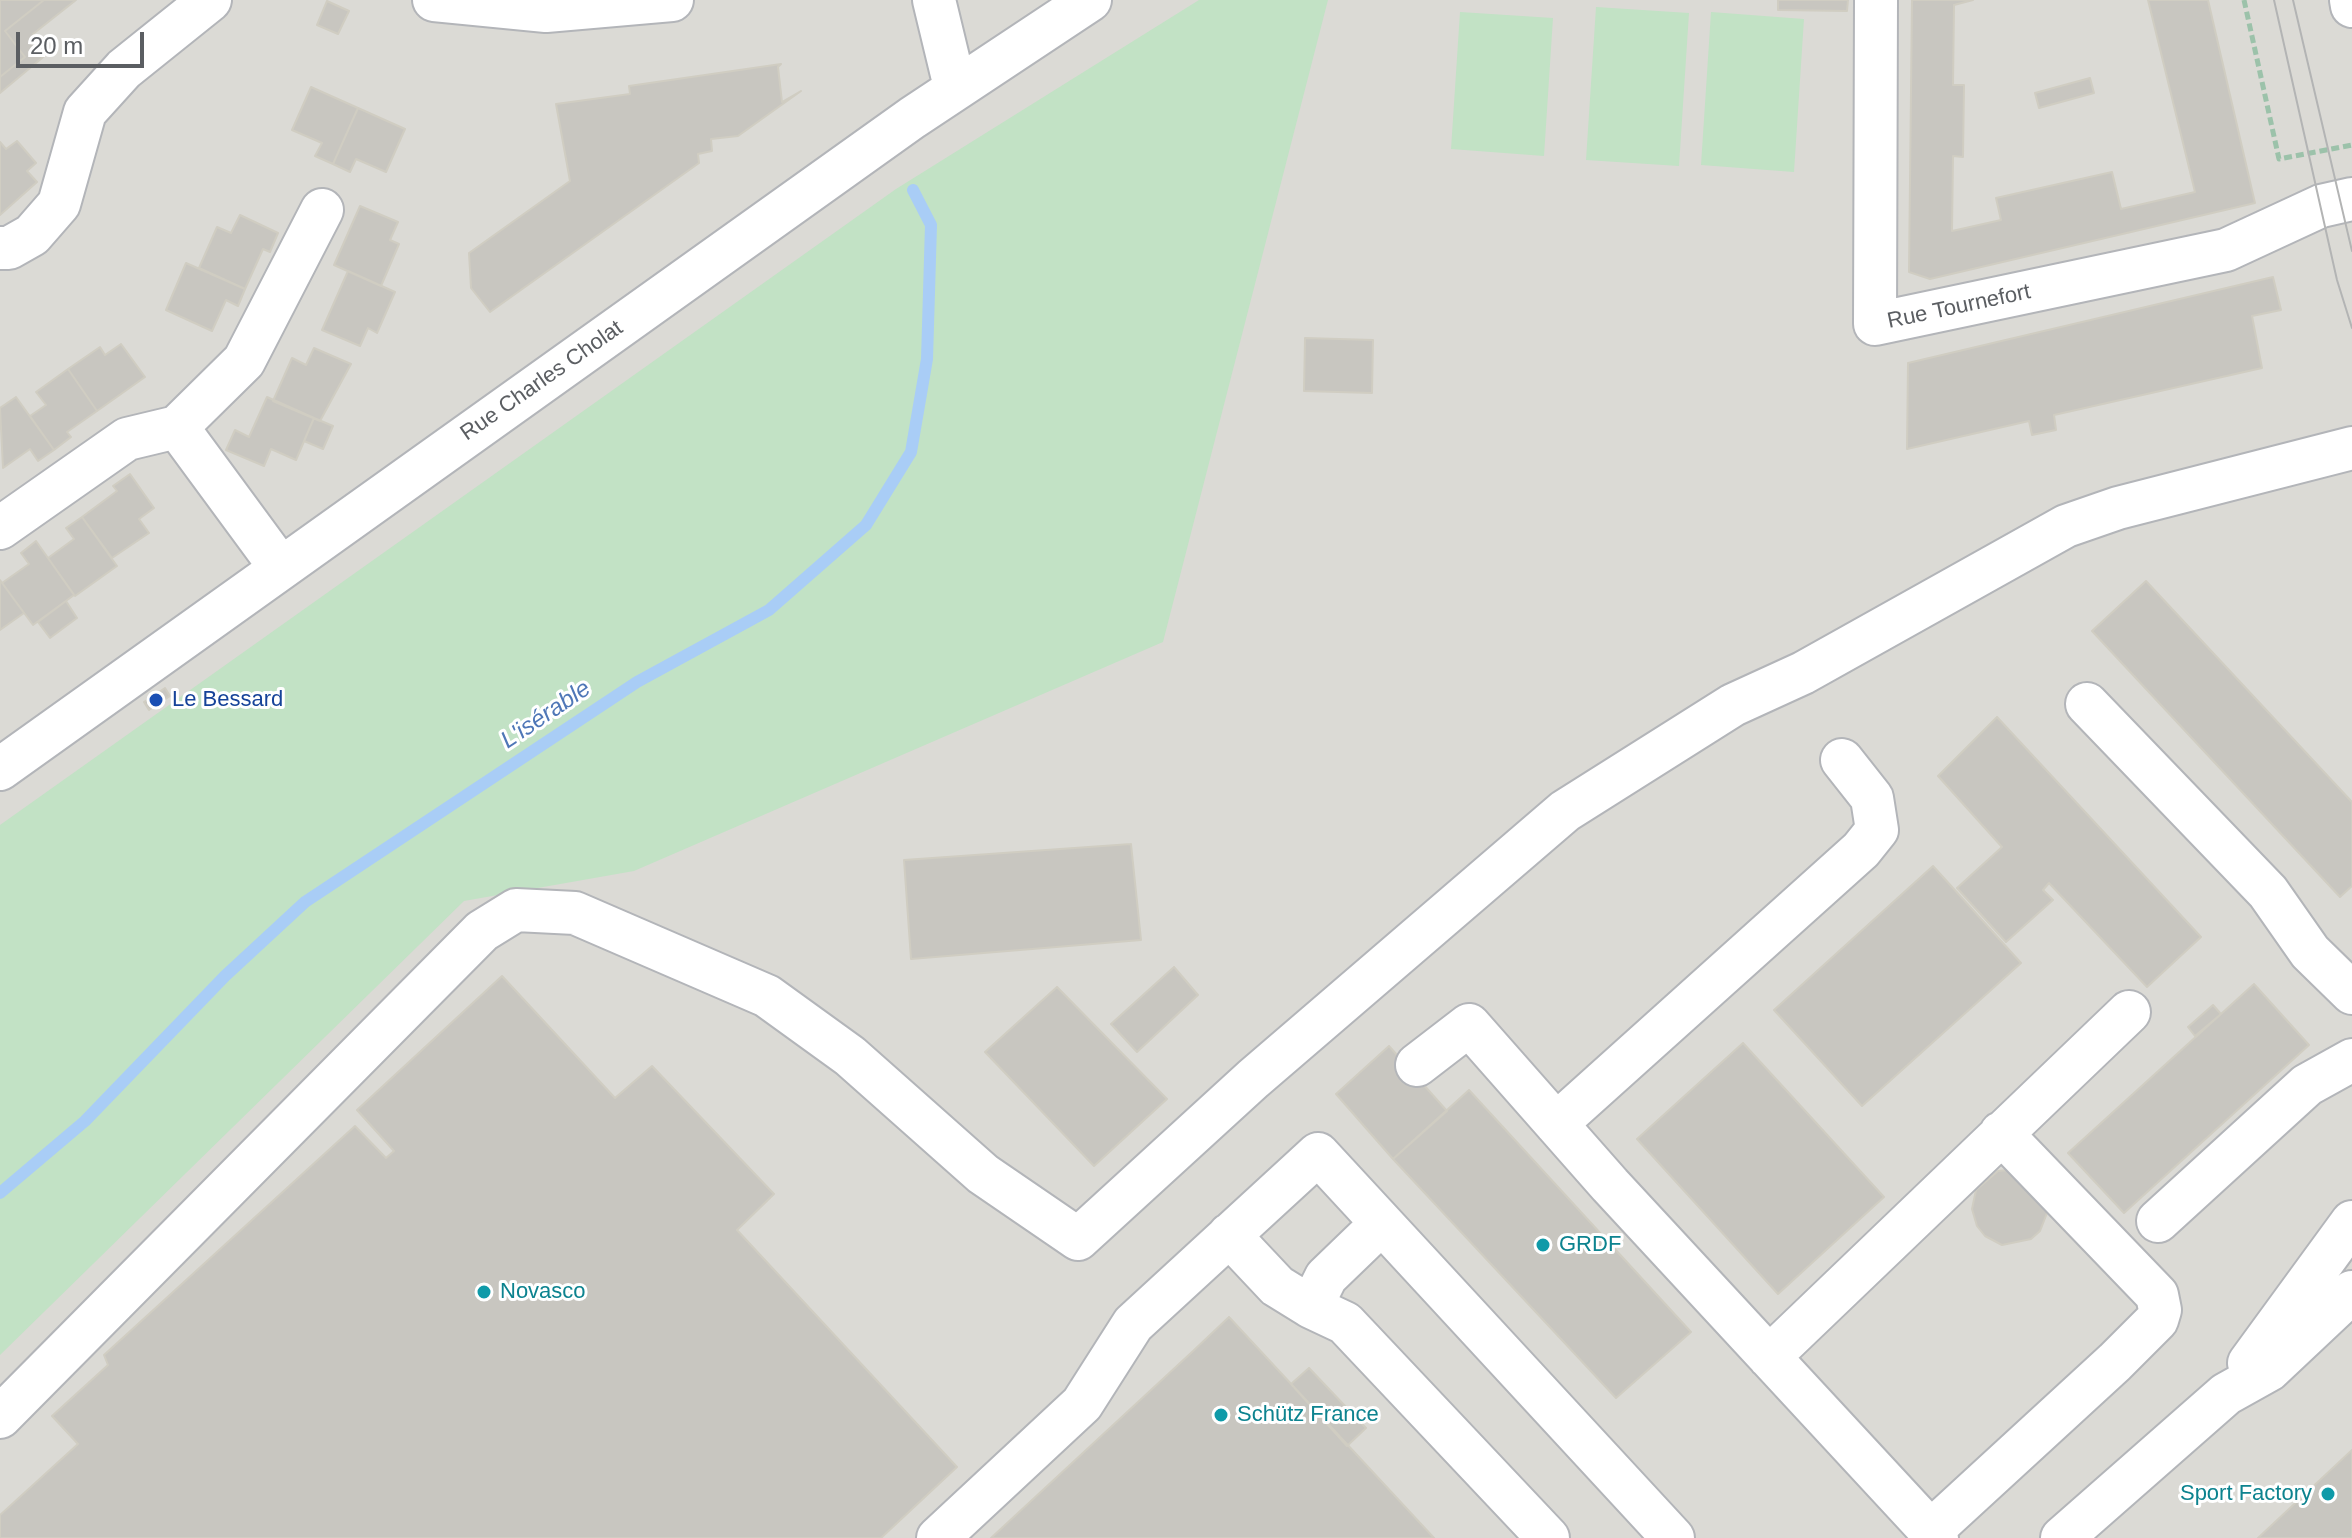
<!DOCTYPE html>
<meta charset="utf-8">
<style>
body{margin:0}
#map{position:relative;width:2352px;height:1538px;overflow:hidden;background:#ecebe3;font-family:Arial,sans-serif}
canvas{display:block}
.scale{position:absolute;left:16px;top:32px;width:128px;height:36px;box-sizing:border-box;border:4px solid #5b5e62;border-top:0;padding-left:10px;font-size:24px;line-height:28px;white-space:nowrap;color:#5b5e62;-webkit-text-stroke:6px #fff;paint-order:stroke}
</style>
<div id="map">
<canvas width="2352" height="1538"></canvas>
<div class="scale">20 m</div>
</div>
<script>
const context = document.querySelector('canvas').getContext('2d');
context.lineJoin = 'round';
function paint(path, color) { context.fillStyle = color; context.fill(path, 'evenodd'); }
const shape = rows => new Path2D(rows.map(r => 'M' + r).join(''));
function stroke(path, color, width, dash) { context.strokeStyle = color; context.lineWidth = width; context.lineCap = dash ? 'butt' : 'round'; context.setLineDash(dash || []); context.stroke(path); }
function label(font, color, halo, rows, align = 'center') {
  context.font = font + ' Arial,sans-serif'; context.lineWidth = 6; context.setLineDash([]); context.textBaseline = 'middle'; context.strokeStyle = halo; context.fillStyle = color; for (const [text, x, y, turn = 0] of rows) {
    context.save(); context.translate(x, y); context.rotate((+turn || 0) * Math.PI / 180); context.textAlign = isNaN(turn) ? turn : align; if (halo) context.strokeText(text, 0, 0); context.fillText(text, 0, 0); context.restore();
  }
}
paint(shape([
 [0,0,2352,0,2352,1538,0,1538]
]), '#dbdad5');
paint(shape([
 [1199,0,1328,0,1163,642,634,871,464,901,0,1355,0,825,896,189],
 [1596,7,1689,13,1679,166,1586,160],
 [1460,12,1553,18,1544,156,1451,149],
 [1711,12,1804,19,1794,172,1701,165]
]), '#c2e2c5');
stroke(shape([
 [0,1193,85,1121,225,976,305,902,637,682,769,610,866,525,911,452,927,359,931,225,913,190]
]), '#a9cdf6', 12);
const building = shape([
 [0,0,44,0,5,31,25,57,0,77,0,0],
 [44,0,76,0,33,34,48,53,0,93,0,77,25,57,5,31,44,0],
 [1778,0,1848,0,1847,11,1778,10,1778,0],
 [1912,0,1973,0,1954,5,1953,85,1964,85,1963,157,1953,156,1952,231,2001,220,1996,198,2112,172,2121,209,2195,192,2148,0,2208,0,2255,203,1930,279,1909,272,1912,0],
 [327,1,349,11,338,34,317,25,327,1],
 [781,64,778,67,782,102,801,91,738,136,711,139,712,151,698,154,699,163,490,312,471,288,469,253,570,181,556,104,630,94,629,86,781,64],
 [2090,78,2094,93,2039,108,2035,93,2090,78],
 [311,87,358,108,333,164,315,156,322,143,292,130,311,87],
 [358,108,405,129,386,172,356,159,350,172,333,164,358,108],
 [17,141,36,163,27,171,37,182,0,215,0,142,6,149,17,141],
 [360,206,398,222,390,240,399,244,381,286,334,265,360,206],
 [240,215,278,233,270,252,263,249,245,289,199,268,217,227,231,233,240,215],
 [186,263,245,289,238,306,226,300,212,331,166,310,186,263],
 [348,271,395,292,377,333,368,328,360,346,322,330,348,271],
 [2273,277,2281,310,2252,316,2262,368,2054,415,2056,430,2032,435,2029,421,1907,449,1908,363,2273,277],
 [1305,338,1373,340,1372,393,1304,391,1305,338],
 [121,344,145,377,97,411,68,369,100,347,105,355,121,344],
 [314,348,351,364,320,421,273,401,292,358,306,365,314,348],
 [68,369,97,411,67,432,71,437,54,450,30,416,46,405,36,392,68,369],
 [16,397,54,450,38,461,30,449,3,468,0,408,16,397],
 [267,397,314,418,296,460,271,449,264,466,226,450,235,430,249,437,267,397],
 [314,418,333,426,323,449,304,441,314,418],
 [130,474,154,508,139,519,149,533,112,558,82,517,117,491,113,486,130,474],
 [82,517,117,566,75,596,48,558,74,539,66,528,82,517],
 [36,541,74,595,33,625,2,583,29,564,21,553,36,541],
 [0,580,24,613,0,630,0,580],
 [2146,581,2352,802,2352,886,2340,897,2092,631,2146,581],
 [66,601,77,618,50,638,38,622,66,601],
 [165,688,170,696,149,710,144,702,165,688],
 [1997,717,2201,937,2147,987,2049,883,2043,890,2053,900,2006,942,1957,888,2002,847,1938,776,1997,717],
 [1131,844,1141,940,911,959,904,860,1131,844],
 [1933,866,2021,963,1862,1106,1774,1010,1933,866],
 [1174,967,1198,995,1137,1052,1111,1024,1174,967],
 [502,976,615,1098,652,1066,774,1194,737,1230,957,1467,881,1538,0,1538,0,1515,78,1444,52,1416,108,1365,104,1355,355,1126,386,1158,394,1151,357,1110,502,976],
 [2254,984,2309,1045,2124,1213,2068,1153,2254,984],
 [1057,987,1167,1099,1094,1166,985,1052,1057,987],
 [2213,1005,2221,1014,2195,1036,2188,1027,2213,1005],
 [1743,1043,1884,1197,1778,1294,1637,1139,1743,1043],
 [1389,1046,1447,1111,1393,1159,1336,1094,1389,1046],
 [1469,1090,1691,1332,1616,1398,1393,1159,1469,1090],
 [2017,1169,2049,1208,2040,1231,2031,1239,2002,1245,1985,1236,1977,1226,1972,1209,1976,1190,1998,1171,2017,1169],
 [1229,1317,1434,1538,991,1538,1192,1352,1229,1317],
 [1309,1368,1366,1428,1347,1446,1291,1384,1309,1368],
 [2352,1450,2352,1538,2258,1538,2352,1450]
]);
paint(building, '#c8c6c0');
stroke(building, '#d0cdc2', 2);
const minor = shape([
 [434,0,546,11,672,0],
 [934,0,955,87],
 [1876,0,1875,324,2226,250,2321,206,2352,199],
 [2351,0,2352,6],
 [0,248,9,248,32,235,59,204,85,112,124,69,210,0],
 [177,427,244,361,322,210],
 [0,528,127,439,177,427,280,567],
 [2087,704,2268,892,2310,952,2352,993],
 [0,769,912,118,1090,0],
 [1417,1065,1469,1025,1610,1185,1937,1538],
 [1556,1124,1861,850,1877,830,1872,798,1842,760],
 [2158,1221,2307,1085,2352,1060],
 [1381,1224,1326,1277,1311,1307,1345,1323,1548,1538],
 [1229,1235,1277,1286,1311,1307],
 [1769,1357,2129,1012],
 [2249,1363,2352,1222],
 [0,1417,482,931,516,910,575,913,767,996,850,1056,983,1174,1078,1239,1253,1079,1565,811,1733,705,1803,673,2066,526,2118,508,2352,448],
 [1931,1531,2115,1362,2157,1320,2160,1310,2157,1295,2001,1133],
 [938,1538,1082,1404,1133,1324,1318,1154,1673,1538],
 [2062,1538,2226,1394,2269,1370,2352,1292]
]);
stroke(minor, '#b3b5b9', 46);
stroke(shape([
 [2244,0,2279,159,2352,145]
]), '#9cc2aa', 5, [8, 4]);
stroke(minor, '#fff', 42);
stroke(shape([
 [2274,0,2337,280,2352,328],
 [2293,0,2352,251]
]), '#b3b4b4', 2);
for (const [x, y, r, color] of [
 [156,700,8,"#1a4fb4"],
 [1543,1245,8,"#0f9aa8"],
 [484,1292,8,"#0f9aa8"],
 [1221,1415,8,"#0f9aa8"],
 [2328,1494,8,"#0f9aa8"]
]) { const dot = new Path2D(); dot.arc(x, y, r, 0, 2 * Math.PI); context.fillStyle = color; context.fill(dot); stroke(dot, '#fff', 3); }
label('22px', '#5b5e62', '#fff', [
 ["Rue Tournefort",1959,307,-12],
 ["Rue Charles Cholat",542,381,-35]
]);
label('22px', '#164399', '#fff', [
 ["Le Bessard",172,700]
], 'left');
label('22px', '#0d838f', '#fff', [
 ["GRDF",1559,1245],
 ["Novasco",500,1292],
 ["Schütz France",1237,1415],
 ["Sport Factory",2312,1494,"right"]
], 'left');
label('italic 24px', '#4f77b7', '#fff', [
 ["L'isérable",546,715,-34]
]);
</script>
